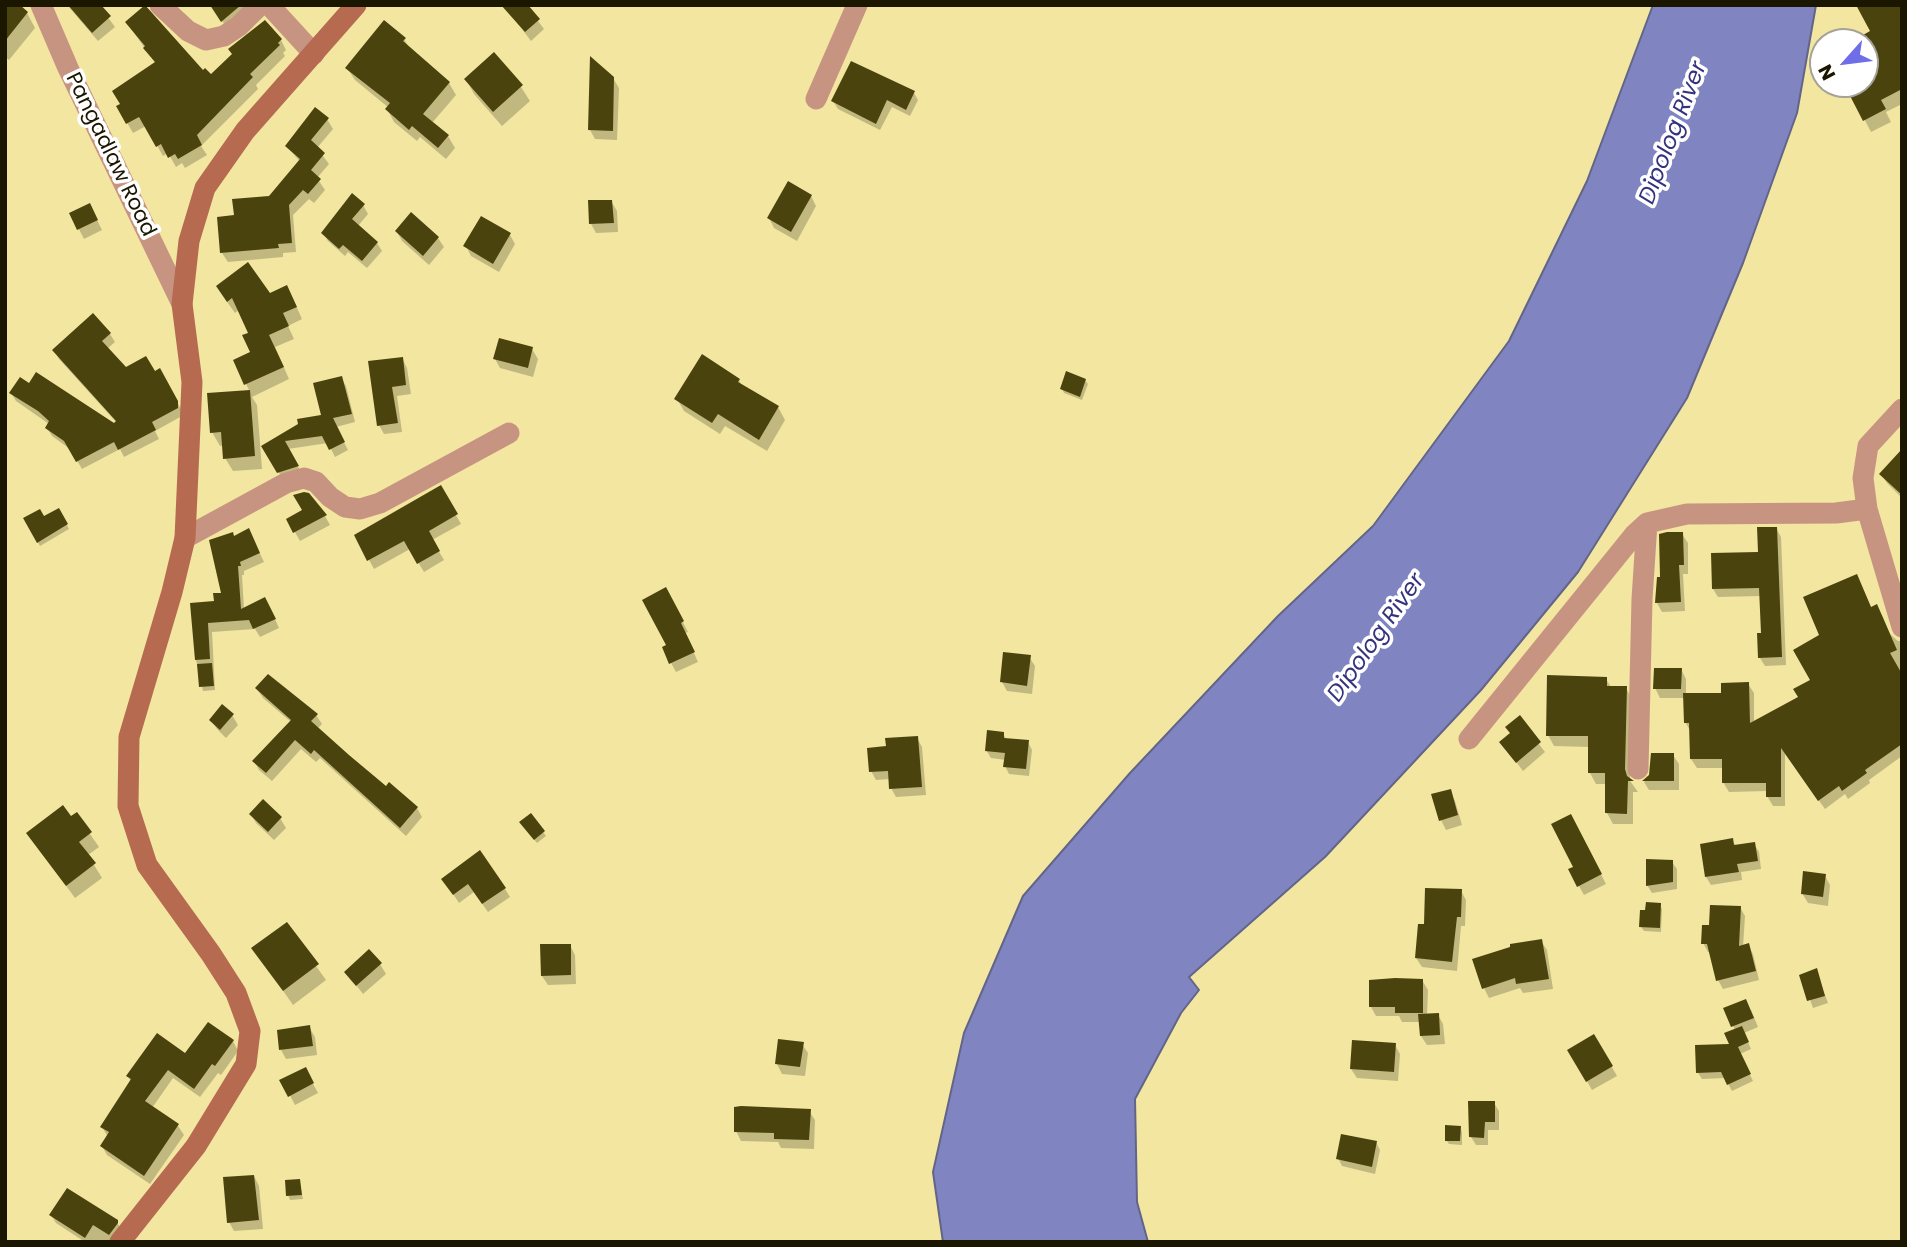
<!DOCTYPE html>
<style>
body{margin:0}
#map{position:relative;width:1907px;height:1247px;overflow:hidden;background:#f2e6a0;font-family:Poppins,sans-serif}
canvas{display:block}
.frame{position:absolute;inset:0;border:7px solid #1b1600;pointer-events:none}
.north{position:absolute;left:1809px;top:28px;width:70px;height:70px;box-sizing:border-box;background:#fff;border:2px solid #a4a299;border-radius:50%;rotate:242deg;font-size:19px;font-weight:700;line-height:28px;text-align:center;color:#1b1600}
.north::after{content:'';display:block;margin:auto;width:24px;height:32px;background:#6f6de7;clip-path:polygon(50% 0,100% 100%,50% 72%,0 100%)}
</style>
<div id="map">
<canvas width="1907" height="1247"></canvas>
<div class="frame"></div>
<div class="north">N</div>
</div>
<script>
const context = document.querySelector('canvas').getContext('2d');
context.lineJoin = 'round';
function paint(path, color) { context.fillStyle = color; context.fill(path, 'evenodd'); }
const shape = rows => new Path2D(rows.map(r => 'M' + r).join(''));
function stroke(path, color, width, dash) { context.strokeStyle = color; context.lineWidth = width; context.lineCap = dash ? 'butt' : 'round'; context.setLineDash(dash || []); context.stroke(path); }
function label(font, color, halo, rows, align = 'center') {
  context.font = font + ' Poppins,sans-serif'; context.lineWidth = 7; context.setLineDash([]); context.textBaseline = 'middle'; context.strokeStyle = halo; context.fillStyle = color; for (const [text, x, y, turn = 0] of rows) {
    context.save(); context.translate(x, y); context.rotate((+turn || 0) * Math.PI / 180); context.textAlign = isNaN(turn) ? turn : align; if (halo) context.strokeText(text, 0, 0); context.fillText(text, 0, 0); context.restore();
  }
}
const water = shape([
 [1653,5,1816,5,1797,113,1743,263,1687,398,1578,572,1481,690,1325,857,1189,977,1199,990,1181,1013,1135,1099,1137,1202,1148,1242,943,1242,933,1172,964,1033,1023,896,1130,773,1278,616,1373,526,1509,341,1587,181,1653,5]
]);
paint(water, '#8085c2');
stroke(water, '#626488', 2);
paint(shape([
 [5,5,27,13,35,28,9,60,5,57],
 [67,5,99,5,115,27,98,41],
 [212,5,252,5,228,30],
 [526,5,544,29,531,41,509,12],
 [1902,5,1902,104,1886,112,1891,122,1871,132,1846,84,1865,84,1865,42,1852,42,1872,31],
 [127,23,211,77,281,40,286,50,283,53,285,56,256,85,258,89,201,146,207,155,185,168,182,163,176,167,168,153,163,156,146,126,133,133,118,107,156,64],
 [404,39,410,49,449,83,456,95,432,123,448,136,455,148,446,159,420,137,417,141,394,122,387,109,389,108,355,80,347,68],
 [493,55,521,87,530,101,502,126,474,94,466,79],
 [613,78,619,88,617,140,595,139,590,130],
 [914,93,918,100,910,116,892,107,880,130,838,109,833,101],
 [327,119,333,129,317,148,329,164,317,178,325,190,314,203,309,199,293,215,296,252,283,253,283,257,228,262,222,253,236,217,270,198,300,162,287,146],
 [352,195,363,205,368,214,358,226,377,243,382,251,367,268,348,252,345,256,328,241,323,233],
 [811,196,816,206,797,241,774,228,769,218],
 [611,201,617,211,618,232,596,233,591,224],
 [71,214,94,214,102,230,84,239],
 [397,232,438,238,444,247,429,265,402,241],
 [510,235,515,244,499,272,471,256,466,246],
 [247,265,269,295,293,299,302,319,288,326,294,339,275,347,289,379,252,397,257,405,262,469,233,471,225,458,224,445,220,446,212,432,250,392,246,384,252,353,251,334,240,309,235,313,225,299],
 [110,334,115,342,107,349,125,369,154,373,160,371,182,411,182,416,155,431,159,439,124,457,120,449,82,469,70,449,52,436,47,428,49,424,16,401,11,393,115,426,117,423,59,359,55,351],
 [532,349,538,359,533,377,500,368,495,359],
 [402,358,407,368,411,394,397,396,402,432,384,434,379,425],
 [341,378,346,386,355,422,336,427,348,450,335,457,328,443,288,449,302,474,283,480,264,446,323,417],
 [739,380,742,386,778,407,785,420,767,451,725,426,720,434,684,411,677,399],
 [1085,380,1088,384,1082,400,1064,393,1062,389],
 [1902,456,1902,498,1887,483,1881,474],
 [440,487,461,524,432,540,444,560,424,572,410,549,374,569,356,536],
 [59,510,69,529,40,546,25,519,44,518],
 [325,516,330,525,300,541,288,520],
 [1776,528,1781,537,1786,665,1765,666,1760,658,1763,634,1762,596,1718,597,1713,589,1759,554],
 [1682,534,1688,543,1688,574,1683,574,1685,611,1662,612,1657,603,1661,578],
 [234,537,253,539,264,562,244,571,244,575,242,575,244,609,270,608,279,628,260,637,255,629,212,632,215,690,203,691,196,660,192,604,216,603,223,594],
 [1857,576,1872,609,1882,615,1890,634,1898,641,1902,641,1902,756,1869,780,1870,783,1848,799,1845,794,1825,809,1785,753,1785,806,1773,806,1767,796,1767,791,1729,792,1723,782,1724,768,1697,768,1691,759,1691,732,1685,722,1685,698,1660,698,1655,688,1681,669,1686,679,1686,695,1723,694,1748,684,1754,693,1754,723,1800,697,1812,680,1821,635],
 [671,599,688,632,685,633,698,662,676,672,671,663,668,646],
 [1029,657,1035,666,1032,694,1007,691,1002,682],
 [1606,679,1611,687,1626,688,1632,699,1630,781,1638,792,1633,792,1633,824,1613,824,1607,813,1607,784,1596,784,1590,773,1589,747,1554,746,1548,735],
 [257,689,316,715,322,724,317,729,386,788,417,808,422,817,406,836,320,758,316,762,301,749,272,781,259,770,254,761,291,722,263,698],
 [232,715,238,725,226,738,217,729,211,720],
 [1519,718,1545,752,1523,771,1502,743,1511,735,1507,728],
 [1003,734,1007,740,1028,742,1032,750,1029,776,1009,774,1005,766,1006,760,991,758,986,750],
 [917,738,922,747,926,795,896,797,891,788,890,779,876,780,871,771,888,748],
 [1673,755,1679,764,1679,790,1649,790,1644,782],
 [1450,791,1455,801,1462,825,1446,830,1441,820,1434,796],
 [76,814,99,847,88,855,102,878,75,898,28,834],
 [251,814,280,818,286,828,274,840,256,823],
 [531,815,546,836,537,843,524,827],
 [1576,826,1606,884,1584,895,1570,870,1575,868],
 [1732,840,1736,846,1754,844,1759,852,1761,869,1741,872,1742,880,1711,885,1706,877],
 [1672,862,1677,869,1677,889,1652,893,1647,885],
 [1825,876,1830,885,1828,906,1808,903,1802,893],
 [444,880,505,889,510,897,488,912,474,892,459,903],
 [1461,891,1466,900,1465,926,1461,926,1457,971,1422,967,1416,958,1425,926],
 [1660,905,1662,909,1661,932,1644,931,1641,927],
 [1740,907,1745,916,1743,947,1748,945,1753,954,1759,980,1723,989,1718,980,1711,952,1708,952,1703,943,1711,927],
 [286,924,326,980,293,1005,254,949],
 [1541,941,1547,950,1553,989,1523,993,1520,988,1489,998,1484,988],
 [570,945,575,955,576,984,548,985,542,976],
 [380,964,386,974,363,994,346,972],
 [1816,970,1828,1003,1813,1008,1802,976],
 [1422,980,1428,990,1427,1015,1438,1015,1443,1024,1445,1044,1427,1045,1421,1036,1420,1022,1402,1022,1399,1016,1376,1016,1371,1007],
 [1726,1009,1751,1010,1758,1027,1744,1033,1751,1049,1740,1054,1753,1081,1732,1091,1725,1078,1702,1079,1698,1073,1732,1046,1735,1030],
 [309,1027,315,1037,317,1055,286,1059,281,1050],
 [1594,1036,1617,1076,1592,1090,1569,1050],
 [233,1041,238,1051,221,1075,218,1073,200,1097,173,1078,152,1108,178,1126,184,1135,150,1184,107,1155,102,1146,108,1137,102,1127,131,1082,128,1076],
 [802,1044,808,1053,805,1076,782,1074,777,1064],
 [1395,1045,1400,1054,1398,1081,1357,1078,1351,1069],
 [305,1069,318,1093,295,1105,282,1080],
 [1494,1103,1499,1111,1499,1130,1488,1130,1488,1145,1476,1145,1471,1137],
 [809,1111,815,1120,814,1149,781,1148,778,1142,741,1141,736,1131],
 [1460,1127,1462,1132,1462,1145,1449,1144,1446,1140],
 [1376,1142,1380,1150,1375,1174,1342,1166,1338,1158],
 [254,1176,259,1186,263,1229,234,1231,229,1222],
 [299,1180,303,1199,290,1200,288,1195],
 [51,1215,116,1221,122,1230,116,1242,85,1242,56,1223]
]), '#0003');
paint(shape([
 [5,5,20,5,28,12,5,41],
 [68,5,101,5,111,16,92,33],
 [145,5,203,70,205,68,211,74,232,54,228,49,265,20,282,39,278,43,280,45,250,74,253,77,197,135,202,145,178,159,175,154,168,158,161,144,156,147,139,117,126,124,116,106,120,104,112,91,155,62,143,48,145,46,125,22],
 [210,5,241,5,221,22],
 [501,5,528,5,540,19,525,32],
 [1856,5,1902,5,1902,89,1881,100,1886,109,1863,121,1847,90,1850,89,1847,84,1865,84,1865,42,1860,42,1858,38,1870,31],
 [384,20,406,38,403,41,450,82,423,114,449,135,438,148,412,126,409,130,385,109,390,103,345,68],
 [494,52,523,85,493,112,464,79],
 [590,56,614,77,613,131,588,130],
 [851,61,915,91,906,110,887,100,876,124,831,101],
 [315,107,329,118,311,140,325,153,311,170,321,179,308,194,303,190,289,205,292,243,278,244,279,248,220,253,217,217,234,215,232,199,269,196,300,159,285,146],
 [788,181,812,195,791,232,767,218],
 [352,193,365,204,352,219,378,242,362,261,343,245,339,249,321,233],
 [588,200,612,200,614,223,589,224],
 [90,203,98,220,77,230,69,213],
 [411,212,439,237,423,256,395,231],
 [481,216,511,233,493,264,463,246],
 [248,262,270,293,287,285,297,307,283,313,289,326,269,335,284,367,244,385,233,360,250,352,242,335,248,333,232,298,227,302,216,286],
 [93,313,111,333,102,341,126,367,146,356,155,371,160,368,178,401,178,408,152,422,156,430,118,450,114,442,76,462,64,441,45,428,49,421,38,411,9,393,20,377,29,383,36,372,114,423,116,421,52,350],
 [499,338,533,347,528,368,493,359],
 [702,354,740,379,738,382,779,406,759,440,718,414,712,423,674,399],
 [403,357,406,385,392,387,398,423,377,426,368,361],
 [1066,371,1086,379,1080,397,1060,389],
 [342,376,352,414,333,418,345,442,329,450,322,436,285,441,299,466,277,473,261,446,298,424,297,419,321,415,313,383],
 [250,390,255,456,223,459,221,432,210,433,207,393],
 [1902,449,1902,495,1879,474],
 [441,485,458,514,429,531,440,551,417,564,404,541,367,561,354,535],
 [304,492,309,493,327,515,293,533,286,519,302,510,293,495],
 [59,508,68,524,37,543,23,518,40,509,44,516],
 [1757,527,1777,527,1782,657,1758,658,1757,633,1761,633,1759,588,1712,589,1711,553,1758,552],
 [249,528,260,553,240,562,241,566,238,566,241,609,265,597,276,619,253,629,249,620,208,623,210,659,195,660,190,603,214,601,213,593,221,593,209,540,233,532,234,536],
 [1667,532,1683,532,1684,565,1679,565,1681,602,1655,603,1657,577,1660,577,1659,534],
 [1857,574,1871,607,1877,604,1897,650,1890,653,1902,674,1902,744,1865,770,1867,773,1842,791,1839,786,1818,801,1781,748,1781,797,1766,797,1766,783,1722,783,1722,759,1690,759,1689,723,1684,723,1683,693,1721,693,1721,683,1749,682,1750,723,1798,697,1793,689,1810,680,1793,650,1819,635,1803,597],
 [666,587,684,621,681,623,695,652,669,664,662,647,666,645,642,600],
 [1003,652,1031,655,1027,686,1000,682],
 [212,663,214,686,199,687,197,664],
 [1654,668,1682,668,1681,689,1653,689],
 [268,674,318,714,311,721,349,755,386,786,389,782,418,807,400,828,314,750,311,754,295,740,266,773,252,761,291,720,255,688],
 [1547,675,1607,677,1607,686,1627,686,1625,769,1627,776,1634,781,1628,781,1627,814,1605,813,1605,773,1588,773,1588,736,1546,736],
 [222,704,234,714,220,730,209,720],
 [1520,715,1541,742,1516,763,1499,742,1510,733,1505,727],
 [987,730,1004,732,1004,738,1029,740,1026,769,1003,767,1005,753,985,751],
 [918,736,922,787,889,789,888,771,869,772,867,748,886,746,885,738],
 [1651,753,1674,753,1674,781,1642,781,1649,775],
 [1451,789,1458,815,1439,821,1431,794],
 [263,799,282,817,268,832,249,814],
 [63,805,71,816,77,812,92,832,79,842,96,863,66,886,26,833],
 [531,813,545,831,534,840,519,822],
 [1571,814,1602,874,1577,887,1568,869,1573,867,1551,824],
 [1733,838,1734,845,1755,842,1758,861,1737,864,1739,872,1705,877,1700,844],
 [480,850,506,888,482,904,468,884,453,895,441,879],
 [1646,859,1673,860,1673,882,1646,886],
 [1803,871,1826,874,1823,897,1801,894],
 [1425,888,1462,889,1461,917,1457,917,1452,962,1415,958,1418,924,1424,924],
 [1646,902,1661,903,1660,928,1639,927,1640,910,1645,910],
 [1710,905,1741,906,1739,946,1749,943,1756,971,1716,981,1707,944,1701,944,1702,925,1709,925],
 [287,922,319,964,283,991,251,948],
 [1542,939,1549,979,1516,984,1515,978,1482,989,1472,959,1510,947,1510,944],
 [540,944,571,944,571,975,541,976],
 [369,949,382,963,356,986,344,972],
 [1817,968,1825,996,1807,1001,1799,975],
 [1395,978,1423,979,1423,1013,1395,1013,1395,1007,1369,1007,1369,980],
 [1746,999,1754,1018,1731,1027,1723,1008],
 [1439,1013,1440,1035,1420,1036,1418,1014],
 [208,1022,234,1040,215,1066,212,1064,194,1089,168,1070,145,1101,179,1124,144,1176,100,1146,109,1132,100,1127,131,1079,126,1076,157,1033,185,1053],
 [310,1025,313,1046,279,1050,277,1030],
 [1742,1026,1749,1042,1738,1047,1751,1074,1727,1085,1721,1072,1696,1073,1695,1045,1729,1044,1724,1033],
 [1594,1034,1613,1066,1586,1082,1567,1050],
 [778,1039,804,1042,800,1067,775,1064],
 [1352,1040,1396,1043,1394,1072,1350,1069],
 [306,1067,314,1083,288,1097,279,1080],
 [1468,1101,1495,1101,1495,1122,1485,1122,1484,1138,1469,1137],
 [741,1106,811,1109,809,1140,774,1139,774,1133,734,1132,734,1107],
 [1445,1125,1461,1126,1460,1141,1445,1141],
 [1341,1134,1377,1141,1372,1167,1336,1159],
 [254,1175,259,1220,227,1223,223,1177],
 [300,1179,302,1195,286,1196,285,1180],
 [67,1188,118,1220,118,1223,109,1235,93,1225,85,1238,49,1215]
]), '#4b430d');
stroke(shape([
 [160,5,188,31,206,40,224,36,239,26,260,5],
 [269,5,314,54],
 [816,99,857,5],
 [1902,409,1868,446,1863,478,1867,509,1902,627],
 [185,538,286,483,304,478,316,482,330,497,345,507,360,509,380,503,509,433],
 [1469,739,1634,535,1647,523],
 [1638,769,1642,599,1647,523,1687,514,1836,513,1867,509]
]), '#c89482', 21);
stroke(shape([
 [41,5,68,68,182,304]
]), '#c89482', 21);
stroke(shape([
 [120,1242,196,1146,246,1064,250,1031,236,993,211,954,147,865,128,806,129,737,172,592,185,538,192,382,182,304,189,241,205,188,245,131,356,5]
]), '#b66b51', 21);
label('21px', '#1b1600', '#fff', [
 ["Pangadlaw Road",110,155,64]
]);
label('italic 23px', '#35337d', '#fff', [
 ["Dipolog River",1674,133,-69],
 ["Dipolog River",1377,638,-55]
]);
</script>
